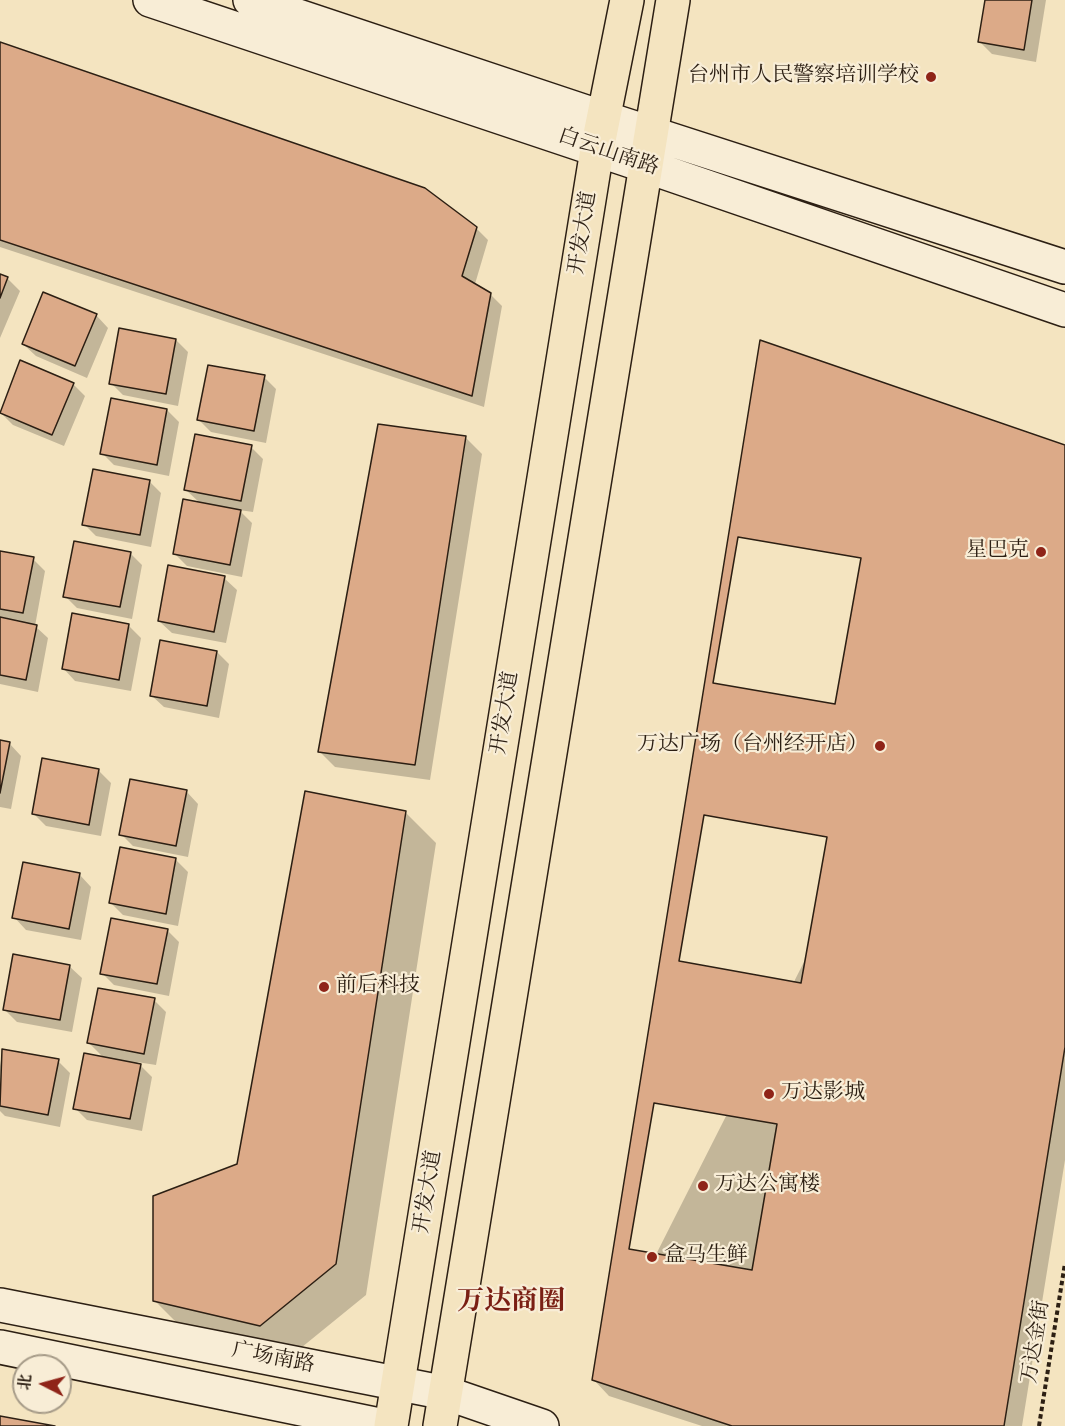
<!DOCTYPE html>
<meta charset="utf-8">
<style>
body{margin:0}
#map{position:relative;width:1065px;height:1426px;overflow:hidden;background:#f4e4c0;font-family:"IM FELL English","Noto Serif SC",serif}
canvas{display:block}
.north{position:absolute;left:12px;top:1354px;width:60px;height:60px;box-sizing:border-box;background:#f8edd6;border:2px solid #a69b88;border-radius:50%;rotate:276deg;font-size:16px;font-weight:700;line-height:24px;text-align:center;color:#2c1f13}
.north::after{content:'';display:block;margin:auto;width:21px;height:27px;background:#8f2418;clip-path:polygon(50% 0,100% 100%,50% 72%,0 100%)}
</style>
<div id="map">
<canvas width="1065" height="1426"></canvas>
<div class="north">北</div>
</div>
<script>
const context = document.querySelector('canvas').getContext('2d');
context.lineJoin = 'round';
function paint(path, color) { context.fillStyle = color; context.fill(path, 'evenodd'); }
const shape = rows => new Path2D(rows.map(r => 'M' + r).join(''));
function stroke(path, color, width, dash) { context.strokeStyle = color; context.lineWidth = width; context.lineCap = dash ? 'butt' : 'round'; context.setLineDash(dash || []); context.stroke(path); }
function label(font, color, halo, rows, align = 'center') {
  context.font = font + ' "IM FELL English","Noto Serif SC",serif'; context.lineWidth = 4.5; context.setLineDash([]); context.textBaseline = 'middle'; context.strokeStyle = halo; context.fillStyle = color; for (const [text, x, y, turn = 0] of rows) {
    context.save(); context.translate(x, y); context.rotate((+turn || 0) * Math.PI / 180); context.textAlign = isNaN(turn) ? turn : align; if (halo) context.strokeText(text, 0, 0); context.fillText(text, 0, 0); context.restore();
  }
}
paint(shape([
 [987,0,1046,0,1036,62,992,54,980,42],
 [0,44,476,228,488,240,475,284,490,294,502,306,484,407,0,247],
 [0,275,8,279,20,291,0,338],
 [96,315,108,328,87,378,36,356,23,344],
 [176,340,188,352,178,406,123,395,111,383],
 [264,377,276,389,266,443,211,432,199,420],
 [73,384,85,396,64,446,13,425,0,412],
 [167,410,179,422,169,476,114,465,102,453],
 [380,426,466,438,482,454,430,780,335,767,319,751],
 [1065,446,1065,1160,1022,1426,702,1426,609,1396,593,1379],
 [251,447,263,459,253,512,239,510,252,523,242,577,187,566,175,554,200,503,186,490],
 [149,481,161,493,151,547,96,536,84,524],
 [0,552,33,559,45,571,35,626,48,638,38,692,0,684],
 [130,553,142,565,132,619,77,608,65,596],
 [224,578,237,590,226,643,172,633,159,621],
 [128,625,141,638,131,691,75,681,63,668],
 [217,652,229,664,219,718,164,707,151,695],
 [0,742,9,743,21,756,11,809,0,807],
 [98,770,111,783,101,836,46,826,33,813],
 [186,791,198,804,188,857,133,846,121,834],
 [405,812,436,843,366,1295,291,1356,185,1331,154,1300,238,1165],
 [176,860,188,872,178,926,123,915,111,903],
 [79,874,91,887,81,940,26,930,14,917],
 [167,930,179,942,169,996,114,985,102,973],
 [69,966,82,978,72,1032,17,1022,4,1009],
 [154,1000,166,1012,156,1065,137,1062,152,1077,142,1131,87,1120,75,1108,104,1058,89,1043],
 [3,1050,58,1061,70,1073,60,1127,5,1116,0,1111,0,1066]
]), '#0003');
const building = shape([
 [985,0,1032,0,1024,50,978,42,985,0],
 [0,42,425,188,477,227,462,276,491,293,472,396,0,240,0,42],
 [0,274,8,277,0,298,0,274],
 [43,292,97,314,75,366,22,344,43,292],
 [119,328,176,339,166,394,109,384,119,328],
 [760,340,1065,445,1065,1047,1004,1426,732,1426,592,1380,760,340],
 [20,360,74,383,52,435,0,413,20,360],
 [208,365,265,375,254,431,197,420,208,365],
 [111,398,167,409,157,465,100,454,111,398],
 [378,424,466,436,415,765,318,752,378,424],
 [195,434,252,445,241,501,184,490,195,434],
 [93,469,150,480,140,535,82,525,93,469],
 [183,499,241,510,230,565,173,554,183,499],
 [738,537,861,558,835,704,713,683,738,537],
 [74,541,131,552,120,607,63,597,74,541],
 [0,551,34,557,23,613,0,609,0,551],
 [168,565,225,576,214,632,158,621,168,565],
 [72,613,129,624,119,680,62,669,72,613],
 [0,617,37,625,26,680,0,675,0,617],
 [160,640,217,651,207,706,150,696,160,640],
 [0,740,10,742,0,793,0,740],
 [42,758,99,769,89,825,32,814,42,758],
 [130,779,187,790,176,846,119,835,130,779],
 [305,791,406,811,336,1264,260,1326,153,1301,153,1196,237,1164,305,791],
 [704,815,827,837,801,983,679,961,704,815],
 [120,847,176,858,166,914,109,903,120,847],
 [23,862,80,873,69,929,12,918,23,862],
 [111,918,168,929,157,984,100,974,111,918],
 [13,954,70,965,60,1020,3,1010,13,954],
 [98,988,155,998,144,1054,87,1043,98,988],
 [2,1049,59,1059,48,1115,0,1106,2,1049],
 [84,1053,141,1064,130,1119,73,1109,84,1053],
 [654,1103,777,1124,752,1270,629,1249,654,1103],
 [0,1416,55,1426,0,1426,0,1416]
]);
paint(building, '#dcaa88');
stroke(building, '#2c1f13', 1.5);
const secondary = shape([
 [150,0,646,166,1065,310],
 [250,0,604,118,1065,267],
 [0,1305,446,1393,542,1426],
 [0,1347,384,1426]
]);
const primary = shape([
 [391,1426,597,150,627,0],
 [440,1426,673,0]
]);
stroke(secondary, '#2c1f13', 36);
stroke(primary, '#2c1f13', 36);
stroke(shape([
 [1039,1426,1065,1263]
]), '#2c1f13', 4, [4.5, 3]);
stroke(secondary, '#f8edd6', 33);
stroke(primary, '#f4e4c0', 33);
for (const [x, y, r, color] of [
 [931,77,6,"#8f2418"],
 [1041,552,6,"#8f2418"],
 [880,746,6,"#8f2418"],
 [324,987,6,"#8f2418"],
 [769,1094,6,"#8f2418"],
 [703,1186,6,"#8f2418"],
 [652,1257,6,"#8f2418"]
]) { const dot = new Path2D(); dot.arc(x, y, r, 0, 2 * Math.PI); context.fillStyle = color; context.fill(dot); stroke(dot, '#f8edd6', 2); }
label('21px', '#2c1f13', '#f8edd6', [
 ["台州市人民警察培训学校",919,77,"right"],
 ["星巴克",1029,552,"right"],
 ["万达广场（台州经开店）",868,746,"right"],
 ["前后科技",336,987],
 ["万达影城",781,1094],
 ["万达公寓楼",715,1186],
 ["盒马生鲜",664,1257]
], 'left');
label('21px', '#2c1f13', '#f8edd6', [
 ["白云山南路",608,153,19],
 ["开发大道",584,233,-81],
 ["开发大道",506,713,-81],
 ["开发大道",429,1192,-81],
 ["万达金街",1037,1342,-81],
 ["广场南路",273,1359,11]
]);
label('bold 27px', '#7a1f14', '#f8edd6', [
 ["万达商圈",511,1303]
]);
</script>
